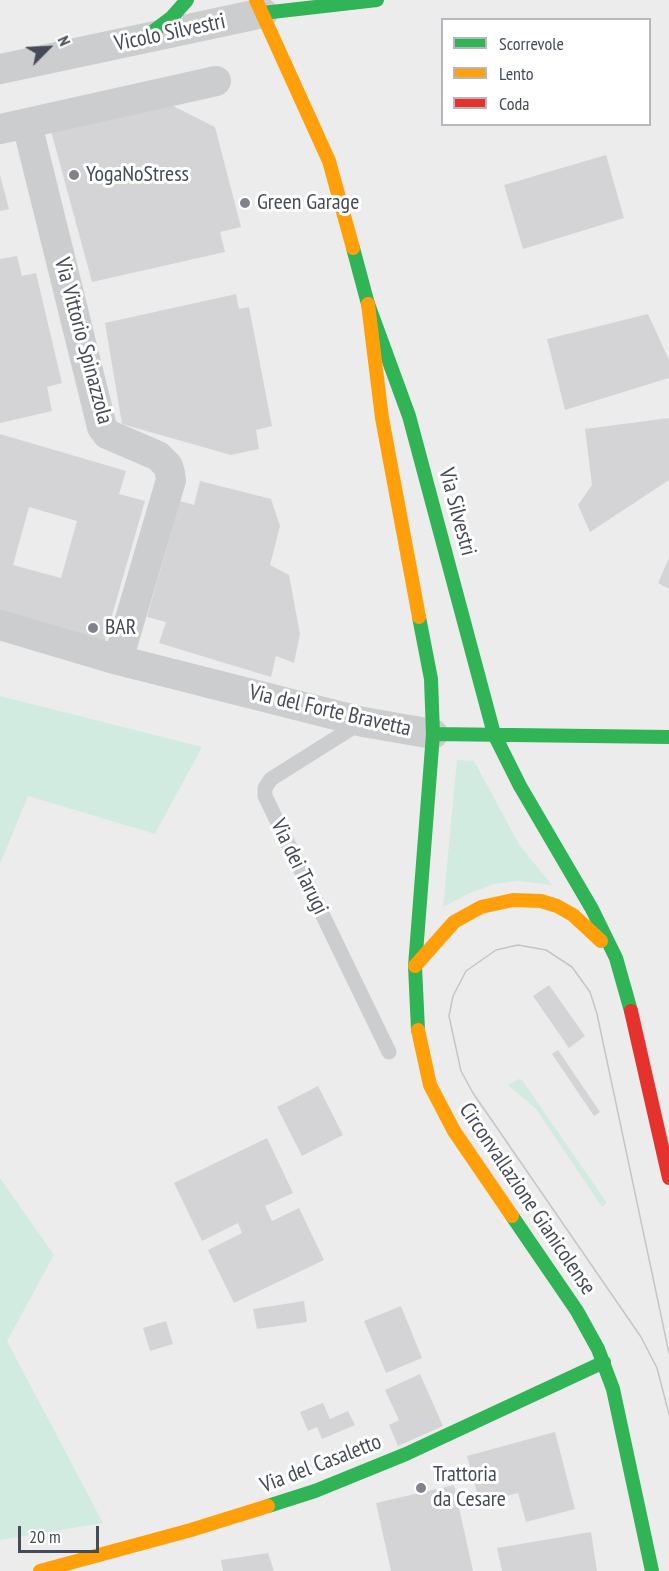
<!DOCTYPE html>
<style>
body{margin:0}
#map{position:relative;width:669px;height:1571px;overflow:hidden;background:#edecec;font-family:"PT Sans Narrow",sans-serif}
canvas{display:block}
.legend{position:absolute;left:441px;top:18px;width:210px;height:108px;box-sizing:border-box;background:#fff;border:2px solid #b5b7bc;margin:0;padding:8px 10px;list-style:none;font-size:18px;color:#454b57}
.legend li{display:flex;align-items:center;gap:12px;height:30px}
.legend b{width:30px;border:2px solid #b5b7bc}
.north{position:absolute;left:18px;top:18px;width:60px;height:60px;-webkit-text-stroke:4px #fff;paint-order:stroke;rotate:66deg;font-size:16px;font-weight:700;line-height:24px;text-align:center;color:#454b57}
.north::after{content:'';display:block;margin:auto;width:21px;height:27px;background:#454b57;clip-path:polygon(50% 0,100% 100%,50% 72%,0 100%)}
.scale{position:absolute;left:18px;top:1526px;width:81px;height:27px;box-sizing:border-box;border:3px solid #454b57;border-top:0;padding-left:8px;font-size:18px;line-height:21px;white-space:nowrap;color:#454b57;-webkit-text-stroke:4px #fff;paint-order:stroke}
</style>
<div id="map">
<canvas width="669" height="1571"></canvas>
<ul class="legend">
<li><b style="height:8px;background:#30b455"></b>Scorrevole</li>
<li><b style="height:8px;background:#ff9f0a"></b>Lento</li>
<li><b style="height:8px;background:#e5322d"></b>Coda</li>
</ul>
<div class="north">N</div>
<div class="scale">20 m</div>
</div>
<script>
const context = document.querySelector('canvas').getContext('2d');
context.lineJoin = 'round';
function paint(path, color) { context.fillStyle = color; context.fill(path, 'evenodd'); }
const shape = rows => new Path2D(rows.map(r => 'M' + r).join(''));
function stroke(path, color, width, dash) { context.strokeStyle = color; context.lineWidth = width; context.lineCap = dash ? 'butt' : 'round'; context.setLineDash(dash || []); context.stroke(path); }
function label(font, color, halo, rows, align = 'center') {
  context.font = font + ' "PT Sans Narrow",sans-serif'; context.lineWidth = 6; context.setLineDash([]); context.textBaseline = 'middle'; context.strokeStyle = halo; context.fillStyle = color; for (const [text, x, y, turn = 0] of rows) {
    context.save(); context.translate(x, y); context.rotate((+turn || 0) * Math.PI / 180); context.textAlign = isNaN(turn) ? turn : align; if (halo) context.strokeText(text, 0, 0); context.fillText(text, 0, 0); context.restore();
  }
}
paint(shape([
 [0,696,202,747,155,834,28,796,0,864],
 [457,760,474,761,520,846,552,885,518,881,494,884,470,893,443,907],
 [519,1079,522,1080,607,1203,602,1207,536,1109,508,1085],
 [0,1178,54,1255,7,1341,103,1523,0,1540]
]), '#d2ebe0');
paint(shape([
 [169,104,215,127,241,227,220,232,225,252,92,282,51,131],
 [606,155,624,218,523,249,504,185],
 [0,175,9,209,0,211],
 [17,256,22,276,36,273,62,383,47,387,52,411,0,423,0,259],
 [236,294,239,309,249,307,272,426,256,430,259,449,231,455,122,424,105,323],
 [648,314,669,360,669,378,565,410,547,339],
 [669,418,669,480,590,532,578,505,592,485,585,429],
 [0,434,126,471,119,494,145,501,104,643,0,614],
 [29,507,77,521,61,578,13,565],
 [200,481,271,499,280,526,270,565,289,575,300,634,294,663,276,656,271,677,159,643,166,622,147,617,180,501,194,505],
 [669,558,669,589,658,583],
 [549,985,585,1036,569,1048,533,996],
 [558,1050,600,1112,594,1116,552,1054],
 [318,1086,343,1135,302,1156,277,1107],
 [267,1138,293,1193,265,1206,272,1221,299,1208,324,1260,234,1303,208,1250,242,1233,238,1223,202,1241,174,1183],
 [304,1301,307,1322,257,1329,253,1309],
 [401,1306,422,1358,386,1373,364,1321],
 [166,1321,173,1344,150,1351,143,1328],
 [420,1374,443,1426,398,1446,389,1425,399,1420,385,1390],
 [323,1403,330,1419,348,1411,355,1425,322,1439,317,1427,308,1431,300,1412],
 [555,1432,575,1509,526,1522,518,1493,480,1503,467,1456],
 [454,1485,473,1571,391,1571,376,1503],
 [591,1532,597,1571,502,1571,497,1548],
 [268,1553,274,1571,223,1571,221,1560]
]), '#d4d4d7');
stroke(shape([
 [360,723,271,779,265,788,265,796,389,1052]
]), '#cbcdcf', 15);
stroke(shape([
 [0,69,263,13],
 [27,124,102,427,107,434,158,456,168,466,170,473,171,480,118,660],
 [0,129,216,81],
 [0,625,118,660,363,722,433,734]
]), '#cbcdcf', 30);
stroke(shape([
 [263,13,377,0],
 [143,39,172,17,187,0],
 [353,248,368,304,409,416,494,734,520,786,592,909,616,958,631,1011],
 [433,734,669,737],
 [418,1030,415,966,433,734,431,679,419,617],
 [512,1216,577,1311,598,1349,613,1389,652,1571],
 [268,1506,315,1491,406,1454,604,1362]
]), '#30b455', 14);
stroke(shape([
 [256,0,329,161,353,248],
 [368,304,382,418,419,617],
 [415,966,454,922,481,907,513,900,541,901,557,906,573,915,601,941],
 [418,1030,430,1085,454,1131,512,1216],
 [40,1571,191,1530,268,1506]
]), '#ff9f0a', 14);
stroke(shape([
 [631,1011,669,1178]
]), '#e5322d', 14);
stroke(shape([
 [669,1353,597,1014,590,992,572,967,546,950,518,945,496,950,466,971,453,996,449,1016,461,1071,473,1093,641,1337,657,1368,669,1414]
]), '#c4c5c7', 1.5);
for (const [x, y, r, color] of [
 [74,175,6,"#80838b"],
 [245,203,6,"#80838b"],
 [93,628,6,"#80838b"],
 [421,1488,6,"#80838b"]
]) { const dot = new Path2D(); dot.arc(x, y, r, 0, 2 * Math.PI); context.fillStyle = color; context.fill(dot); stroke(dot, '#fff', 2); }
label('22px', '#454b57', '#fff', [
 ["Vicolo Silvestri",170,33,-12],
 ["Via Vittorio Spinazzola",83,341,75],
 ["Via Silvestri",457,512,75],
 ["Via del Forte Bravetta",330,711,13],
 ["Via dei Tarugi",299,867,64],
 ["Circonvallazione Gianicolense",527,1199,56],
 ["Via del Casaletto",321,1464,-21]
]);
label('22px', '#454b57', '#fff', [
 ["YogaNoStress",86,175],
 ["Green Garage",257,203],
 ["BAR",105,628],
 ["Trattoria",433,1475],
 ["da Cesare",433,1500]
], 'left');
</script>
